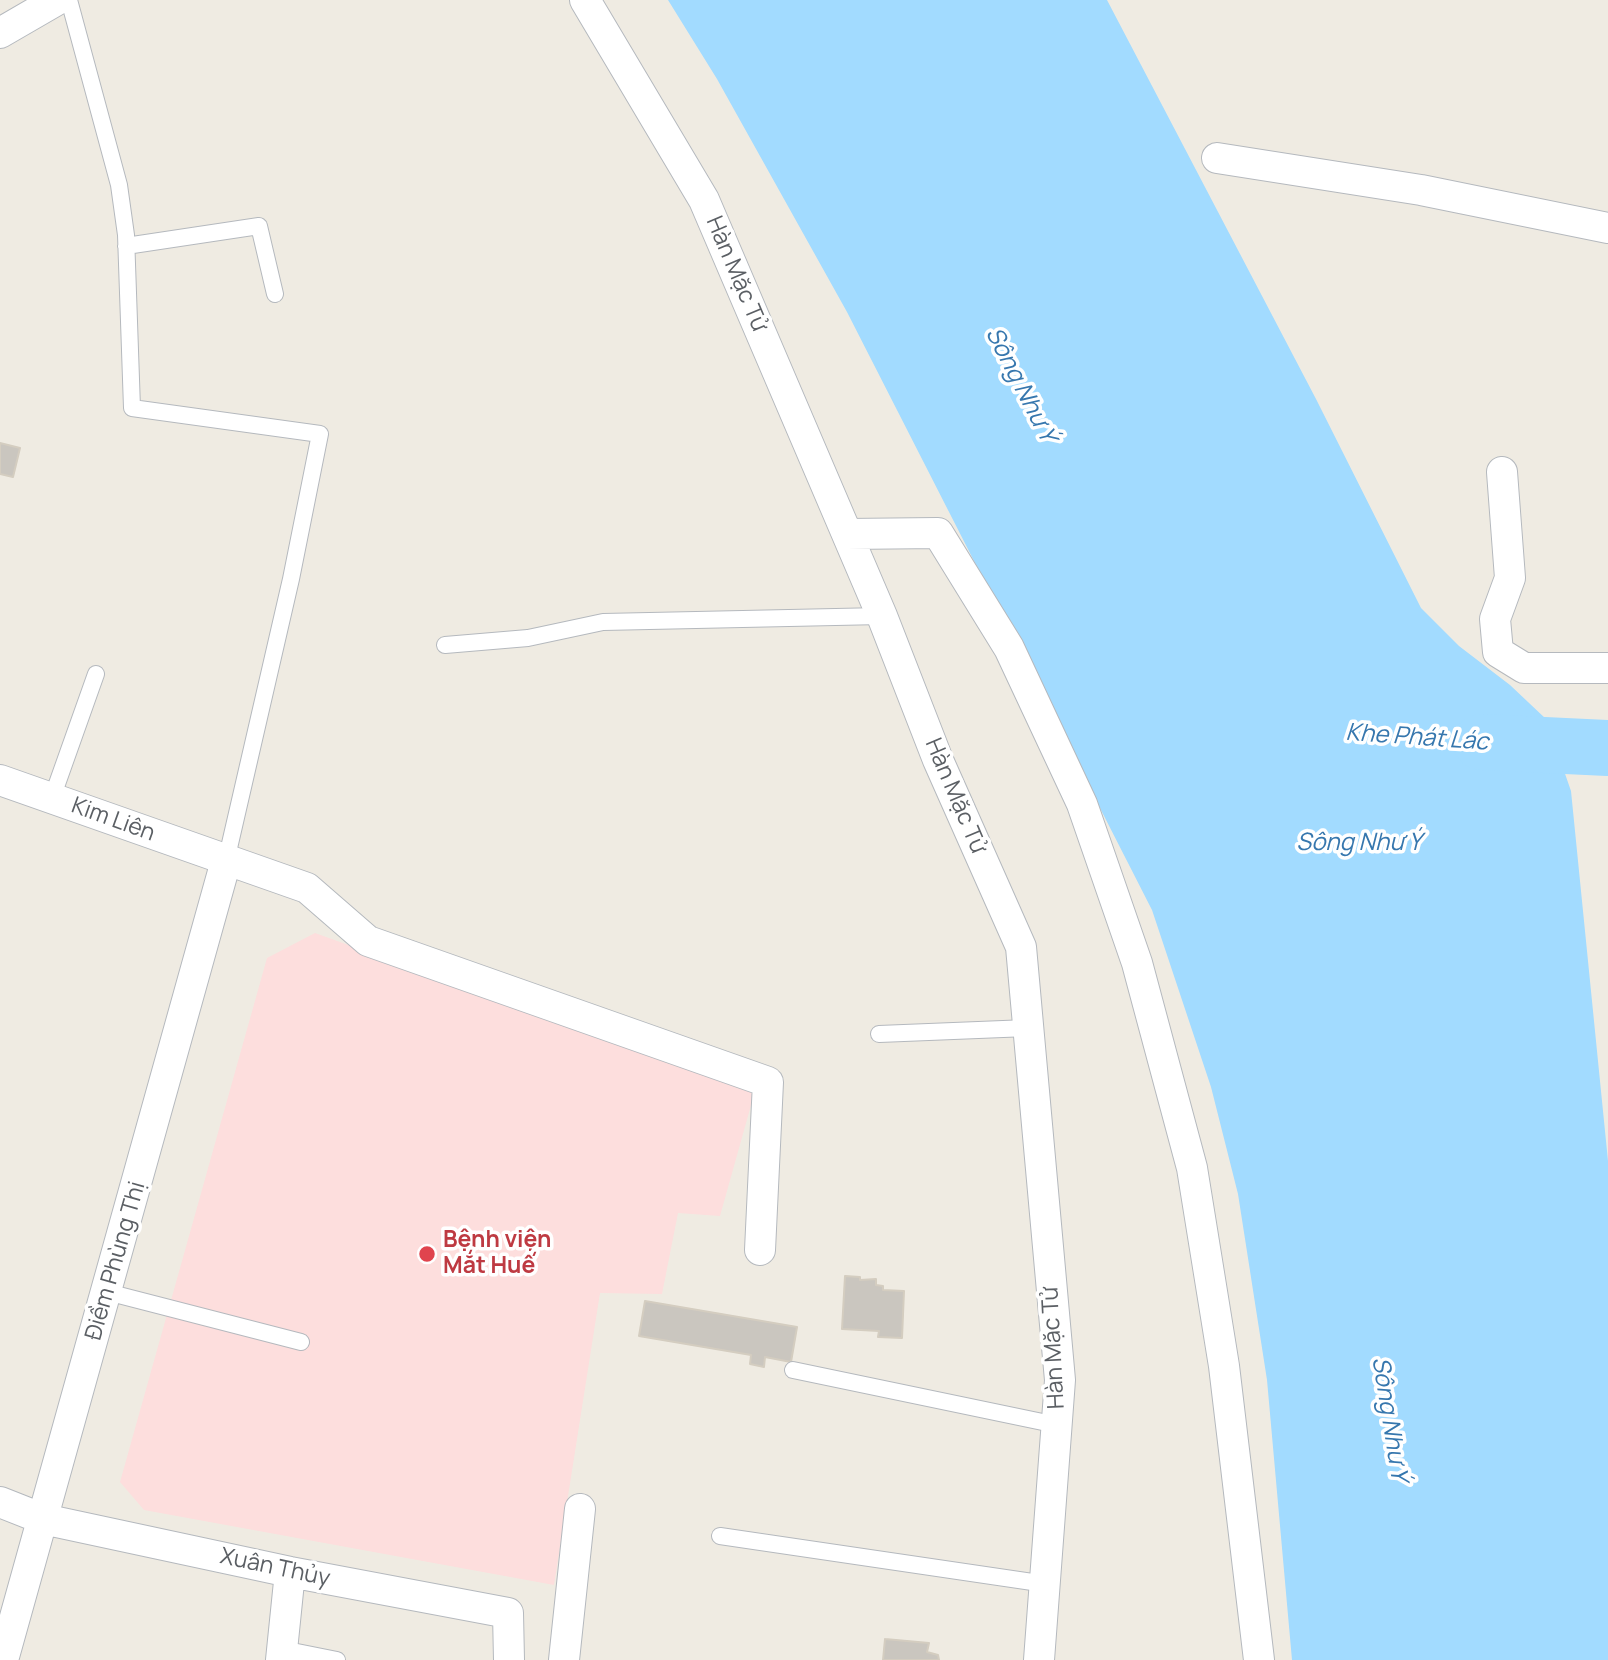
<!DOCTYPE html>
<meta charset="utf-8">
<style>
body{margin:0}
canvas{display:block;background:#efebe2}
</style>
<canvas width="1608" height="1660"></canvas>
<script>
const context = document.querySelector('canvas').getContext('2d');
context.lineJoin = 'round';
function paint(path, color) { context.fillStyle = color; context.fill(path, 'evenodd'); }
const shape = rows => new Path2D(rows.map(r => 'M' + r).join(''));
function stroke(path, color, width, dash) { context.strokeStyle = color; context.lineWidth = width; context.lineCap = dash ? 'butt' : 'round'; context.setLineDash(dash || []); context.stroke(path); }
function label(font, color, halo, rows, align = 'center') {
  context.font = font + ' Manrope,sans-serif'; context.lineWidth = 7; context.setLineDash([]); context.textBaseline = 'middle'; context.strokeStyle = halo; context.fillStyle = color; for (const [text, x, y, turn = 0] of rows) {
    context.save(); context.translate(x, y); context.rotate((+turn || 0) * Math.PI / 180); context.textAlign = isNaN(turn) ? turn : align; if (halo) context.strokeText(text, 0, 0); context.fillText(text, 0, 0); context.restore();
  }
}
paint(shape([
 [315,933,755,1091,720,1216,678,1213,662,1294,600,1293,554,1585,144,1510,120,1482,267,958]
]), '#fddedd');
paint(shape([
 [668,0,1107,0,1316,399,1421,608,1459,646,1510,685,1546,719,1571,791,1608,1161,1608,1660,1292,1660,1267,1380,1238,1194,1211,1087,1152,910,847,312,717,79]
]), '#a2dbff');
stroke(shape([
 [1481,742,1608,748]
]), '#a2dbff', 56);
const building = shape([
 [0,443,20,448,13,477,0,474,0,443],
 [845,1276,860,1277,860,1280,876,1279,876,1285,883,1286,883,1290,904,1291,902,1338,878,1337,879,1331,842,1329,845,1276],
 [645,1301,797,1327,791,1362,765,1357,764,1367,750,1364,751,1355,639,1336,645,1301],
 [885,1639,929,1643,927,1652,938,1655,939,1660,883,1660,885,1639]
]);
paint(building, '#cac6bf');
stroke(building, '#d4cdc0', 2);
const lane = shape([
 [69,0,119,185,126,235,132,408,320,434,291,579,226,861],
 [126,246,259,226,275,294],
 [445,645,528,638,603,622,882,616],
 [52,798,96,674],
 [879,1034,1028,1028],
 [107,1292,301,1342],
 [793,1370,1057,1425],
 [720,1536,1046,1584],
 [282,1649,337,1660]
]);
const street = shape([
 [585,0,704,200,882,616,938,760,1021,947,1060,1380,1039,1660],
 [0,33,57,0],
 [1217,158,1421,190,1608,228],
 [1502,472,1510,578,1495,619,1498,652,1524,668,1608,668],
 [847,534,938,533,1009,648,1082,804,1137,963,1192,1168,1224,1366,1259,1660],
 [0,780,307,888,368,941,768,1082,760,1250],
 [0,1502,43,1519,290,1572,508,1613,509,1660],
 [3,1660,226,861],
 [281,1660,290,1572],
 [564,1660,580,1509]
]);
stroke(lane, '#b5b9be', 18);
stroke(street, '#b5b9be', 32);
stroke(lane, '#fff', 16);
stroke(street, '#fff', 30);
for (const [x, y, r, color] of [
 [427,1254,9,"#e0444e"]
]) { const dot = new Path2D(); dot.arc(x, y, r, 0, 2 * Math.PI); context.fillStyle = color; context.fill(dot); stroke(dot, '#fff', 2.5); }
label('23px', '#5b5f64', '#fff', [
 ["Hàn Mặc Tử",736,274,67],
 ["Hàn Mặc Tử",955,796,67],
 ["Kim Liên",113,820,20],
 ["Điềm Phùng Thị",116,1261,-74],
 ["Hàn Mặc Tử",1054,1348,-93],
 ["Xuân Thủy",275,1568,12]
]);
label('bold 23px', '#be3a42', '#fff', [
 ["Bệnh viện",443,1241],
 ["Mắt Huế",443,1267]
], 'left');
label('italic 24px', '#3677ae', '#fff', [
 ["Sông Như Ý",1020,385,63],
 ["Khe Phát Lác",1417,738,4],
 ["Sông Như Ý",1359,843],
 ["Sông Như Ý",1389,1419,81]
]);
</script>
